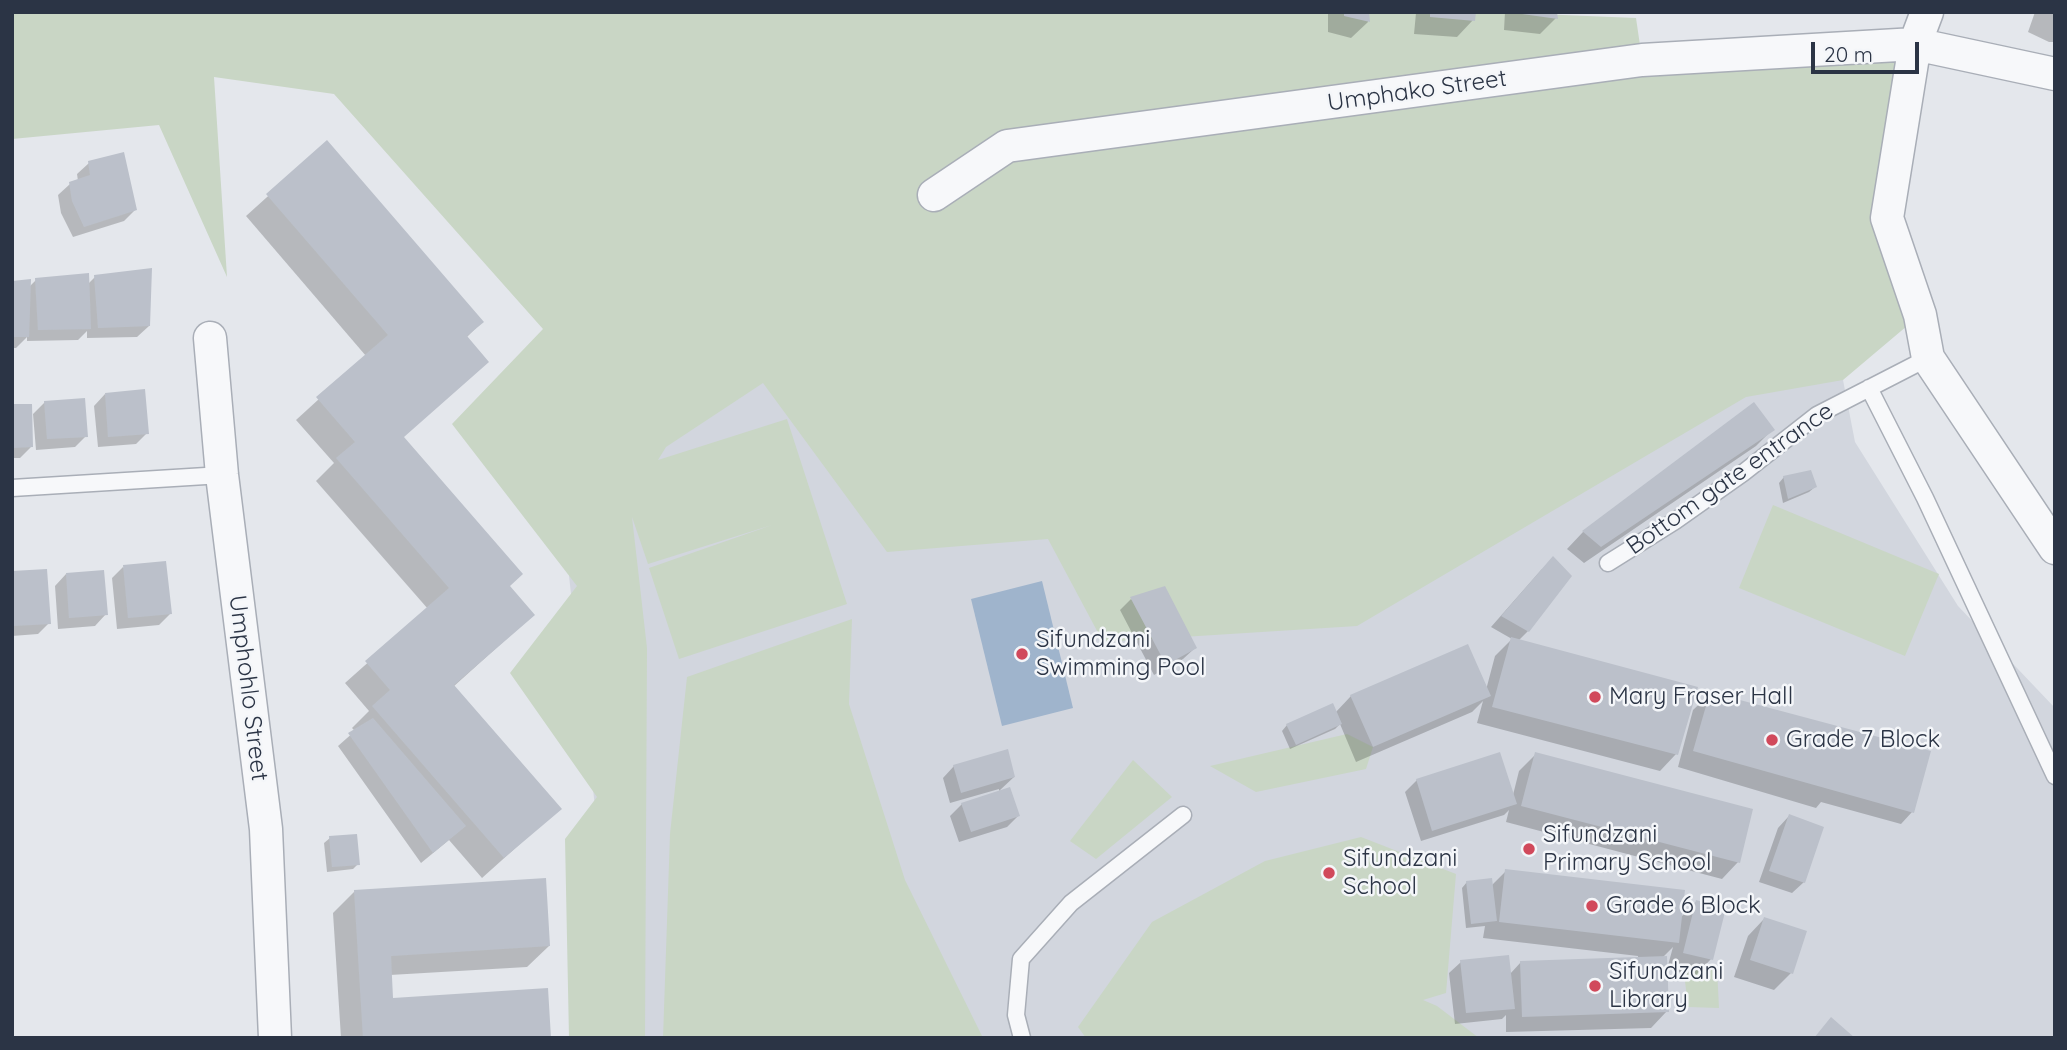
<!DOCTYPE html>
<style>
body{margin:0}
#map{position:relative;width:2067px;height:1050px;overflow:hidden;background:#e4e7ec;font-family:Quicksand,sans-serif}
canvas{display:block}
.frame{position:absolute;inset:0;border:14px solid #2b3445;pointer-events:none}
.scale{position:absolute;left:1811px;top:42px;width:108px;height:32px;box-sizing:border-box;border:4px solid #2b3445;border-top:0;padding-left:9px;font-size:21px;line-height:24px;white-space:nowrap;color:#2b3445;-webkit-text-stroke:5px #f4f6f9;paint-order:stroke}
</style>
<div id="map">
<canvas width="2067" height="1050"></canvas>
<div class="frame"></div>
<div class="scale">20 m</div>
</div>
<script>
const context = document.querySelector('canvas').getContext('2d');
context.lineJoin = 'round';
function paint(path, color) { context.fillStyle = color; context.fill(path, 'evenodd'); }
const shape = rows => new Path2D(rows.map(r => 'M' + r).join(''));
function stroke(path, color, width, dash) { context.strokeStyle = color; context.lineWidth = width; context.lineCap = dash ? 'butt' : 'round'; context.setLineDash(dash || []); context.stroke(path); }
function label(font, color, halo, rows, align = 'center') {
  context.font = font + ' Quicksand,sans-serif'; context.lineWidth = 5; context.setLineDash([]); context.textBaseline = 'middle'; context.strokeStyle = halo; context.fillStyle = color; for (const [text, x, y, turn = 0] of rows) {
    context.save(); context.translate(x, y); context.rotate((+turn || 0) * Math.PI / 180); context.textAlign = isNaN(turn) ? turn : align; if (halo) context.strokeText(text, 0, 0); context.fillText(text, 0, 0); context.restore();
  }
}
paint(shape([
 [1843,380,1855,442,1958,606,2055,708,2055,1038,621,1038,551,416,764,382]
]), '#d2d6de');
paint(shape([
 [12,12,1489,12,1636,18,1642,59,1915,44,1887,218,1920,315,1843,380,1746,397,1357,626,1103,642,1048,539,887,552,763,383,666,447,658,460,787,419,847,604,679,659,649,568,772,525,648,564,632,517,647,648,645,1038,569,1038,565,839,597,797,510,673,577,586,452,424,543,329,334,94,214,77,227,277,159,125,12,139],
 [1773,505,1939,574,1905,656,1739,588],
 [852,619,849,704,905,880,983,1038,663,1038,670,834,687,677],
 [1347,734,1373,747,1366,769,1256,792,1210,766],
 [1133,760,1172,797,1096,859,1070,841],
 [1361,837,1456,874,1446,993,1423,1000,1437,1006,1479,1038,1086,1038,1078,1027,1152,922,1265,861],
 [1683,964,1717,968,1719,1008,1688,1007]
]), '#c9d6c5');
paint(shape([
 [1042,581,1073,708,1002,726,971,599]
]), '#9fb4cc');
paint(shape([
 [1328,12,1367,12,1368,22,1351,38,1328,32],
 [1411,12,1474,12,1473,20,1457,37,1414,34,1416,13],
 [1505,12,1555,12,1556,18,1540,34,1504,30],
 [2035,12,2055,12,2055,42,2049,42,2028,32],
 [327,143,482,322,466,338,486,362,402,438,508,587,533,615,453,687,559,809,482,878,449,840,421,863,338,746,355,731,352,728,369,711,345,683,428,609,316,481,334,463,296,420,366,356,246,216],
 [89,163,135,210,124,221,73,237,61,213,58,195,70,184,78,181,77,174],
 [95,277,149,326,137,337,87,338,87,331,78,340,27,341,27,337,16,348,12,348,12,283,29,287,36,280,87,285],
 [105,394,147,433,136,444,98,447,94,406],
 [45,402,86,436,75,447,36,450,33,414],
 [1754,405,1773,429,1756,446,1584,563,1567,549,1583,532],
 [12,406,31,447,20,458,12,458],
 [1784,477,1815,487,1809,492,1783,503,1779,483],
 [123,567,170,614,159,625,117,629,112,578],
 [1542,569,1528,631,1518,641,1676,754,1660,771,1477,723,1483,701,1472,712,1356,762,1340,724,1335,729,1290,749,1282,731,1287,725,1335,713,1351,696,1486,690,1495,656,1512,639,1491,627],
 [12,573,49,623,38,634,12,636],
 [66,574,106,614,95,626,58,629,55,586],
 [1131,599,1195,648,1183,659,1154,675,1120,610],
 [1710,694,1912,812,1901,824,1821,802,1816,808,1678,767,1693,710],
 [1536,754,1738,862,1722,879,1506,822,1509,810,1504,815,1421,841,1405,792,1417,780,1513,795,1519,771],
 [954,766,1014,777,999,791,999,789,950,803,943,778],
 [962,804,1018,816,1007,827,959,842,950,816],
 [1789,816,1804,882,1792,893,1759,882,1778,828],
 [330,838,358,864,353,869,327,872,324,843],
 [1506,871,1680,918,1696,902,1711,959,1695,976,1667,969,1673,947,1662,958,1667,1011,1651,1028,1506,1032,1506,1015,1502,1019,1455,1024,1449,973,1461,962,1510,974,1521,962,1638,959,1638,956,1483,938,1485,926,1466,928,1462,888,1467,882,1491,886],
 [355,891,549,946,527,967,390,975,391,1000,549,1038,341,1038,333,913],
 [1764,919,1791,973,1774,990,1734,977,1748,936]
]), '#0003');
paint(shape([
 [1344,12,1369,12,1370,22,1344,16],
 [1430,12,1476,12,1475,21,1430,17],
 [1522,12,1557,12,1558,19,1522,14],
 [327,140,484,322,467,336,489,362,404,437,523,574,510,586,535,615,454,685,562,809,504,858,372,706,390,690,365,661,449,588,336,458,355,442,316,397,388,335,266,194],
 [124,152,137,210,84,227,72,201,69,182,90,175,88,161],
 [152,268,150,326,98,328,94,275],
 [89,273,91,329,38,330,35,278],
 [31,279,29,337,12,337,12,281],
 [145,389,149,434,108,437,105,393],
 [85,398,88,437,47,439,44,401],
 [1754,402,1775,430,1601,547,1582,531],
 [12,404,32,404,33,447,12,448],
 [1811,470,1817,487,1788,499,1783,476],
 [1553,556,1572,576,1529,632,1501,616],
 [166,561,172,614,128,618,123,565],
 [47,569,51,624,12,626,12,571],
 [104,570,108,615,69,618,66,573],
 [1165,586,1197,648,1166,665,1130,597],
 [1511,637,1698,687,1678,755,1492,707],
 [1468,644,1491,696,1373,747,1350,695],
 [1710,692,1931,751,1914,813,1693,751],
 [1333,703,1342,724,1296,745,1286,724],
 [373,718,466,826,433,853,348,733],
 [1008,749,1015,777,961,793,953,765],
 [1500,752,1517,804,1432,831,1416,779],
 [1535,752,1753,809,1740,863,1521,806],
 [1010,787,1020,816,971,832,961,803],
 [1789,814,1824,827,1805,883,1769,871],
 [357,834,360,865,332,867,329,836],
 [1505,869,1685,890,1679,943,1499,922],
 [546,878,550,946,391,956,393,998,548,988,551,1038,363,1038,354,890],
 [1492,878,1497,921,1471,924,1466,881],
 [1696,900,1726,908,1713,960,1683,953],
 [1764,917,1807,931,1793,974,1750,960],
 [1509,955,1515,1009,1466,1013,1460,960],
 [1667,956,1669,1012,1522,1017,1520,961],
 [1831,1017,1855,1038,1814,1038]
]), '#bbc0ca');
const lane = shape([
 [1869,388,1925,498,2055,776],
 [12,488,222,475],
 [1608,563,1675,521,1743,473,1817,415,1928,358],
 [1022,1038,1016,1015,1021,959,1071,903,1183,815]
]);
const street = shape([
 [1927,12,1915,44,1887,218,1920,315,1928,358,2055,548],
 [934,195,1007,146,1642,60,1915,44,2055,74],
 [210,338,222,475,266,829,275,1038]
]);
stroke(lane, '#a9aeb7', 19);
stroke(street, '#a9aeb7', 35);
stroke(lane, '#f7f8fa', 16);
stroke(street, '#f7f8fa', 32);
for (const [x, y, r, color] of [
 [1022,654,7,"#d1495b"],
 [1595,697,7,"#d1495b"],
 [1772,740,7,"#d1495b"],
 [1529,849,7,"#d1495b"],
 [1329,873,7,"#d1495b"],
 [1592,906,7,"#d1495b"],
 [1595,986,7,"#d1495b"]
]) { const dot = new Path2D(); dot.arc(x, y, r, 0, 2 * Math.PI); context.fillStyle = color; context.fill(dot); stroke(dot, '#f4f6f9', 2.5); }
label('24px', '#2b3445', '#f4f6f9', [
 ["Umphako Street",1417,91,-8],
 ["Bottom gate entrance",1730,479,-35],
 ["Umphohlo Street",248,688,83]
]);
label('24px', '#2b3445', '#f4f6f9', [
 ["Sifundzani",1036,640],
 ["Swimming Pool",1036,668],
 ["Mary Fraser Hall",1609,697],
 ["Grade 7 Block",1786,740],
 ["Sifundzani",1543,835],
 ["Primary School",1543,863],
 ["Sifundzani",1343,859],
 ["School",1343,887],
 ["Grade 6 Block",1606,906],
 ["Sifundzani",1609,972],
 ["Library",1609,1000]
], 'left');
</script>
